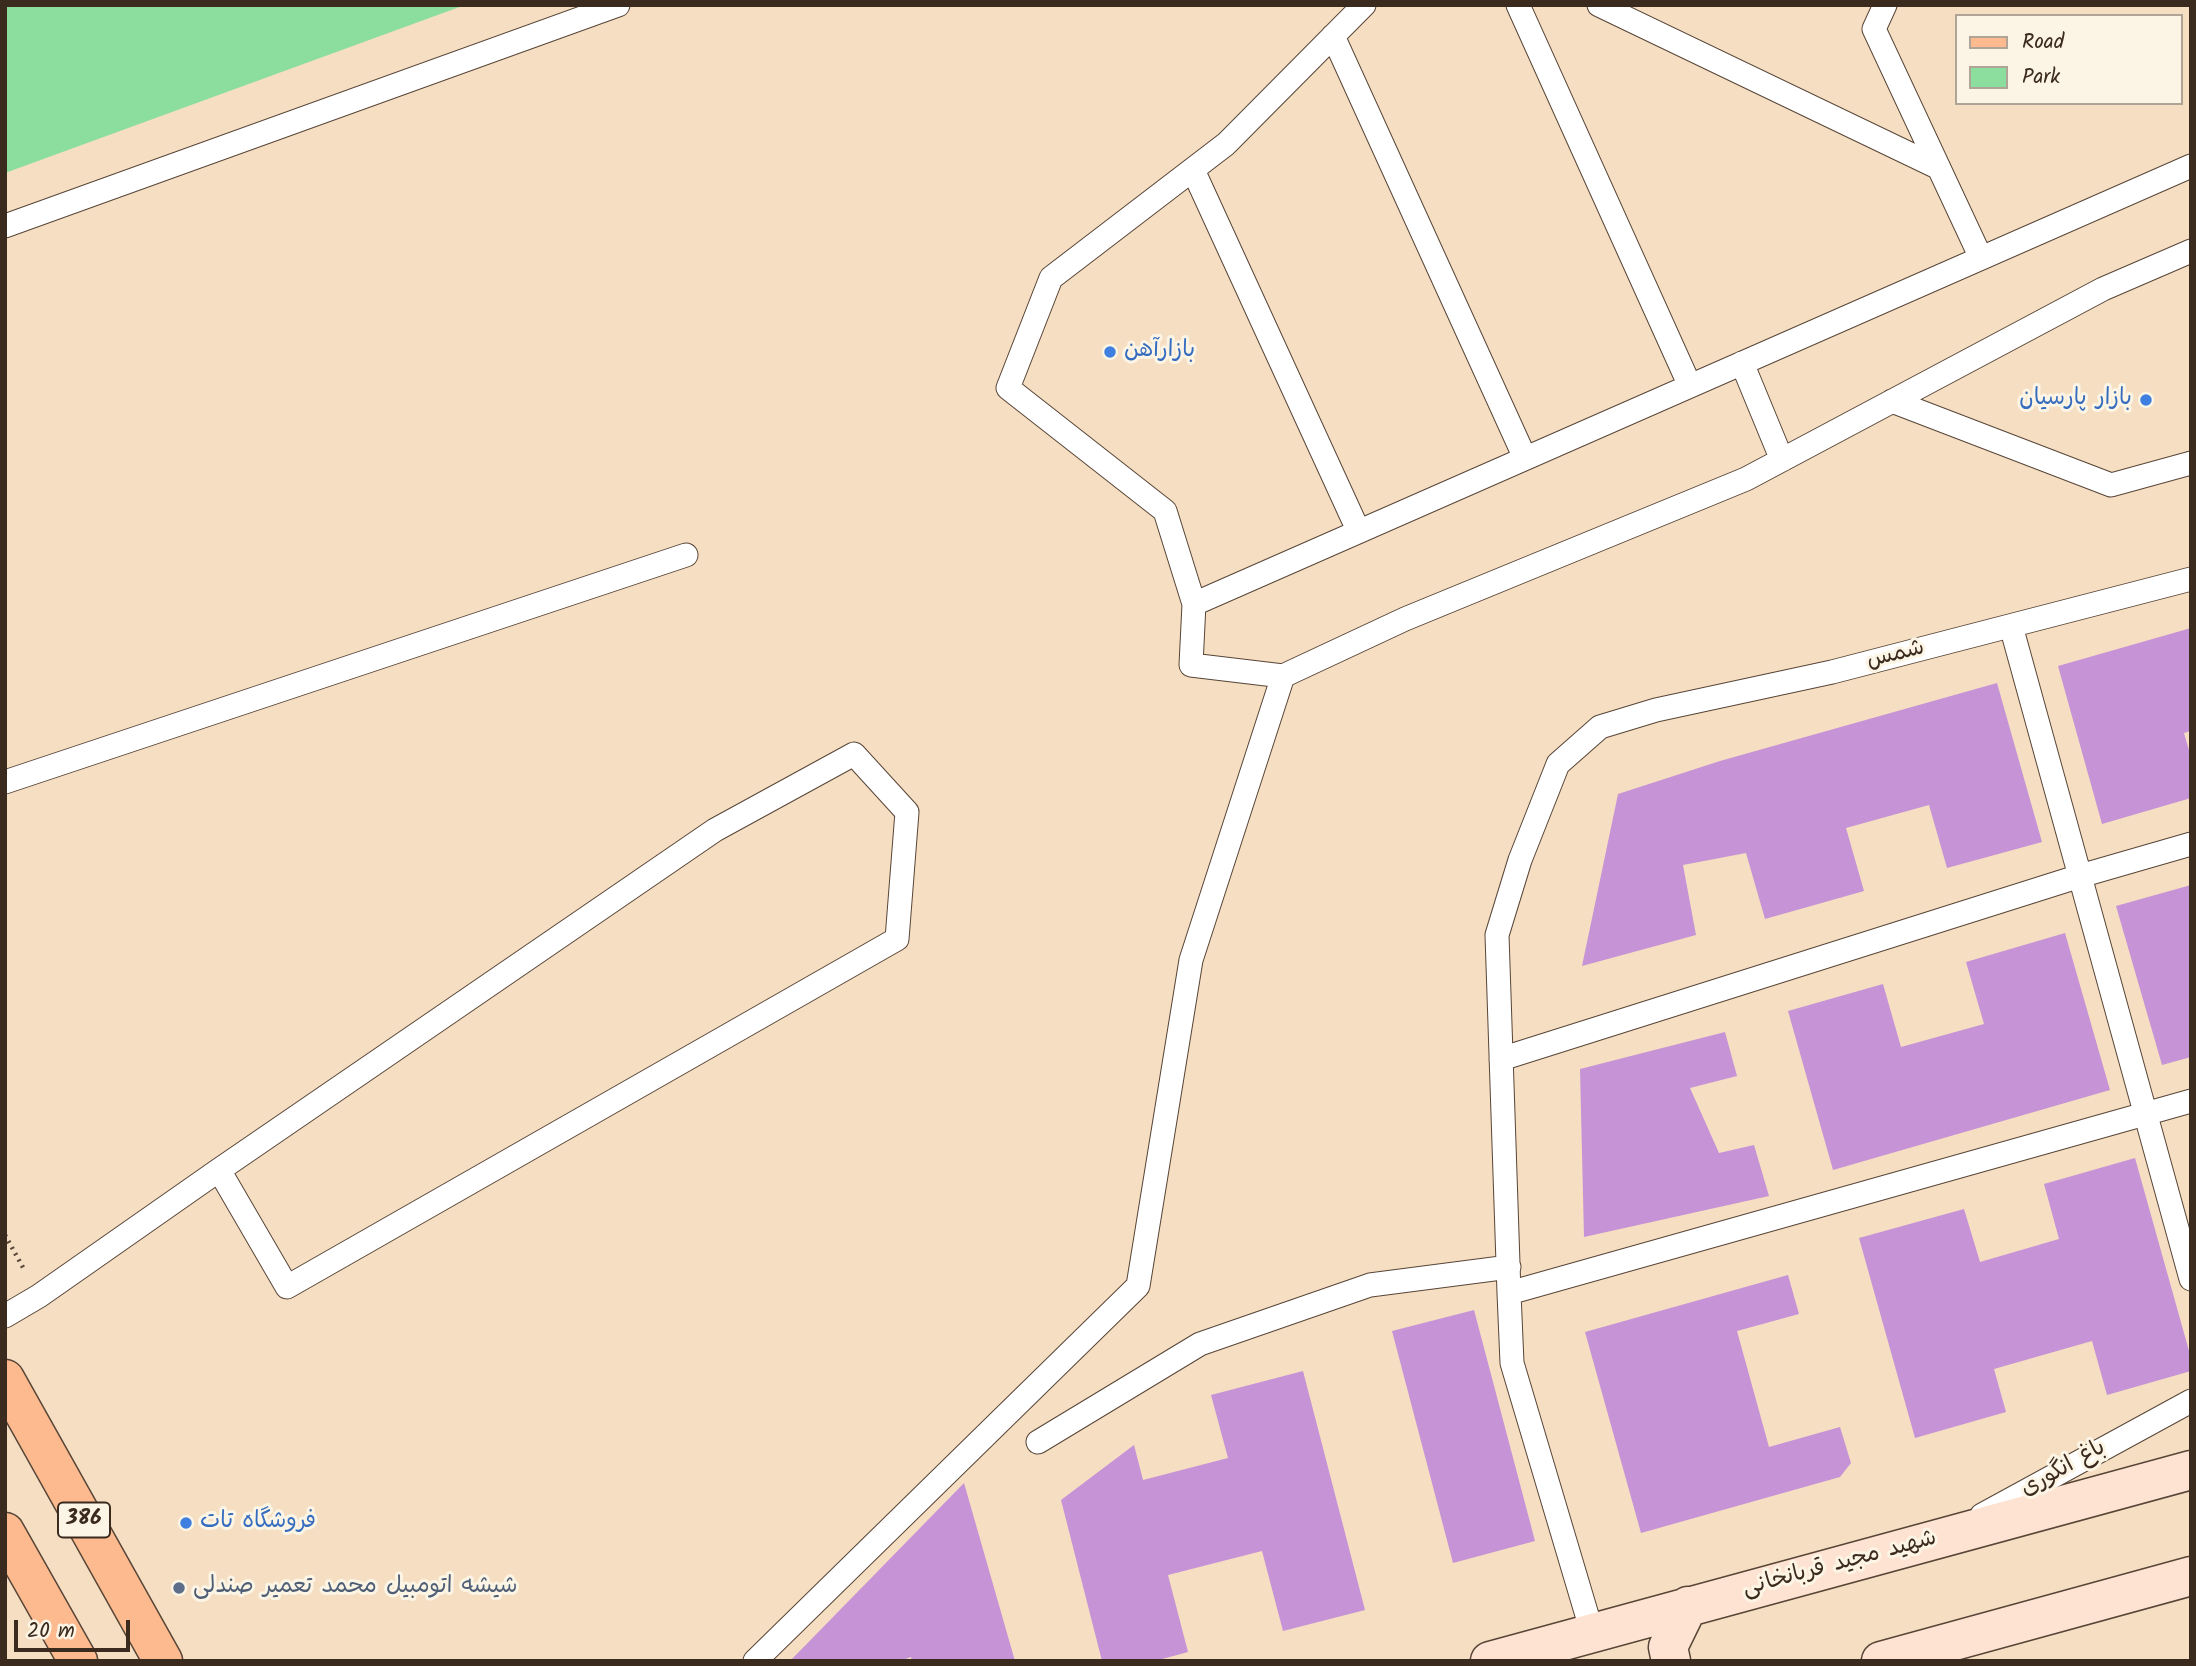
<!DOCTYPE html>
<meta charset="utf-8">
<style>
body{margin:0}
#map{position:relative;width:2196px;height:1666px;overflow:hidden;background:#f5dec2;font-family:Kalam,sans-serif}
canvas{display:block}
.frame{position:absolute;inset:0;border:7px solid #3b2a1e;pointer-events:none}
.legend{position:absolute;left:1955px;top:14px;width:228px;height:91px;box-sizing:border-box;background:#fcf5e5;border:2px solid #afa495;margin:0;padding:9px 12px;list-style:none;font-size:21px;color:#3b2a1e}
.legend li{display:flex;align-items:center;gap:14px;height:35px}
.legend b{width:35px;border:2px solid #afa495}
.scale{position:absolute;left:14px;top:1620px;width:116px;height:32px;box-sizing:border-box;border:4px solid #3b2a1e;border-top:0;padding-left:9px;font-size:21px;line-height:24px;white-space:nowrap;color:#3b2a1e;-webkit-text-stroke:5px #fcf5e5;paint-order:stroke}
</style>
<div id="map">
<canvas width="2196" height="1666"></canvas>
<div class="frame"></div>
<ul class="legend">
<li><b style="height:9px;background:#fcba8e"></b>Road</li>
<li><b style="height:19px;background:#8cde9f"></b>Park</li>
</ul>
<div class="scale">20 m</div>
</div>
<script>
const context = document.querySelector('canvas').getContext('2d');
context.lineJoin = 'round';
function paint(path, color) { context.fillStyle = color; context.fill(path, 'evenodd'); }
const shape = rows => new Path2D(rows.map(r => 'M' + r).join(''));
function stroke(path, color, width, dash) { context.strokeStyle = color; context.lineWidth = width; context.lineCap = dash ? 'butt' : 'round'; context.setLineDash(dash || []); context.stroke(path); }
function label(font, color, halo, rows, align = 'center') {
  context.font = font + ' Kalam,"Playpen Sans Arabic",sans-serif'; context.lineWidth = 6; context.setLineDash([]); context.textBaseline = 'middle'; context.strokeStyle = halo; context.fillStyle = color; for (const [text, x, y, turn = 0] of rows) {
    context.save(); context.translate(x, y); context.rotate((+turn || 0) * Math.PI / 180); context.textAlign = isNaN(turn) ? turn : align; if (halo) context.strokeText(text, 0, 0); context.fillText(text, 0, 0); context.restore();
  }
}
paint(shape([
 [5,5,465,5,5,173]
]), '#8cde9f');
paint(shape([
 [2191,628,2191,731,2184,733,2191,757,2191,798,2102,824,2058,666],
 [1997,683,2042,842,1947,868,1929,805,1846,828,1864,891,1765,919,1746,853,1683,865,1696,935,1582,966,1618,794,1720,761],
 [2191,885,2191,1057,2162,1065,2116,906],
 [2065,933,2110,1090,1833,1170,1788,1011,1883,984,1901,1047,1984,1024,1966,962],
 [1725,1032,1737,1076,1690,1088,1719,1153,1754,1145,1769,1196,1584,1237,1580,1069],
 [2135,1158,2191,1358,2191,1371,2107,1395,2092,1341,1994,1369,2006,1412,1915,1438,1859,1238,1964,1209,1980,1262,2059,1239,2044,1184],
 [1788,1275,1799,1314,1737,1331,1769,1447,1840,1427,1851,1463,1840,1477,1641,1533,1585,1332],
 [1474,1310,1535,1541,1453,1563,1392,1331],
 [1303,1371,1365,1610,1283,1631,1262,1551,1168,1575,1188,1652,1155,1661,1102,1661,1061,1500,1134,1445,1143,1480,1228,1458,1211,1395],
 [964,1483,1015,1661,912,1661,911,1657,900,1661,790,1661]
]), '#c693d6');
const lane = shape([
 [1364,5,1226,144,1051,278,1008,388,1165,511,1194,604,1191,665,1283,676,1405,619,1746,479,2103,289,2191,251],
 [1518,5,1690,386],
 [1599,5,1939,168],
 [1885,5,1874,29,1981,258],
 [1333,36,1525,458],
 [1193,170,1358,530],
 [5,226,618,5],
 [1742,363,1782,460],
 [1892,401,2111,485,2191,463],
 [1194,604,2191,166],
 [2011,626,2191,1279],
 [5,782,686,555],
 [1501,1059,2080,876,2191,844],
 [1509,1293,2191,1101],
 [5,1316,39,1296,219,1170,715,830,854,754,907,812,897,939,287,1287,219,1170],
 [1038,1442,1200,1344,1370,1285,1509,1267],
 [1982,1515,2191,1401],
 [1592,1632,1512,1363,1509,1293,1497,935,1520,860,1558,764,1600,727,1656,710,1832,672,2191,579],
 [755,1661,1138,1286,1191,960,1283,676]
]);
const secondary = shape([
 [1490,1661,2191,1470],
 [1671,1661,1668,1647,1688,1606],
 [1881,1661,2191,1576]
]);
const primary = shape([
 [5,1379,163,1661],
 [5,1532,78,1661]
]);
stroke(lane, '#574537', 25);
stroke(secondary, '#574537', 41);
stroke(primary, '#574537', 41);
stroke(shape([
 [5,1235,25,1271]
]), '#574537', 4.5, [2, 5]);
stroke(lane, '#fff', 23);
stroke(secondary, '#fee3d2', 38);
stroke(primary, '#fcba8e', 38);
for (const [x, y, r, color] of [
 [1110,352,7,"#3f7fe0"],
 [2146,400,7,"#3f7fe0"],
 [186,1523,7,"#3f7fe0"],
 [179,1588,7,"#5c6f8a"]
]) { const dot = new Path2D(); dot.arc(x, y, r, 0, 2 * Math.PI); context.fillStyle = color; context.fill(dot); stroke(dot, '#fcf5e5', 2.5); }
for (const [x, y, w] of [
 [84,1520,52]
]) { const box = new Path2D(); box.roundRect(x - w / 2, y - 17.5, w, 35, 5); context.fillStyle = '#fcf5e5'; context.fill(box); stroke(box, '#3b2a1e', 2); }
label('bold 21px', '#3b2a1e', null, [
 ["386",84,1520]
]);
label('23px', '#366cbe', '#fcf5e5', [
 ["بازارآهن",1124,352],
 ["بازار پارسیان",2132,400,"right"],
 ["فروشگاه تات",200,1523]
], 'left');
label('23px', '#3b2a1e', '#fcf5e5', [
 ["شمس",1896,656,-14],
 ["باغ انگوری",2064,1470,-29],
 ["شهید مجید قربانخانی",1840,1565,-15]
]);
label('23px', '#4e5e75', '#fcf5e5', [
 ["شیشه اتومبیل محمد تعمیر صندلی",193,1588]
], 'left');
</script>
